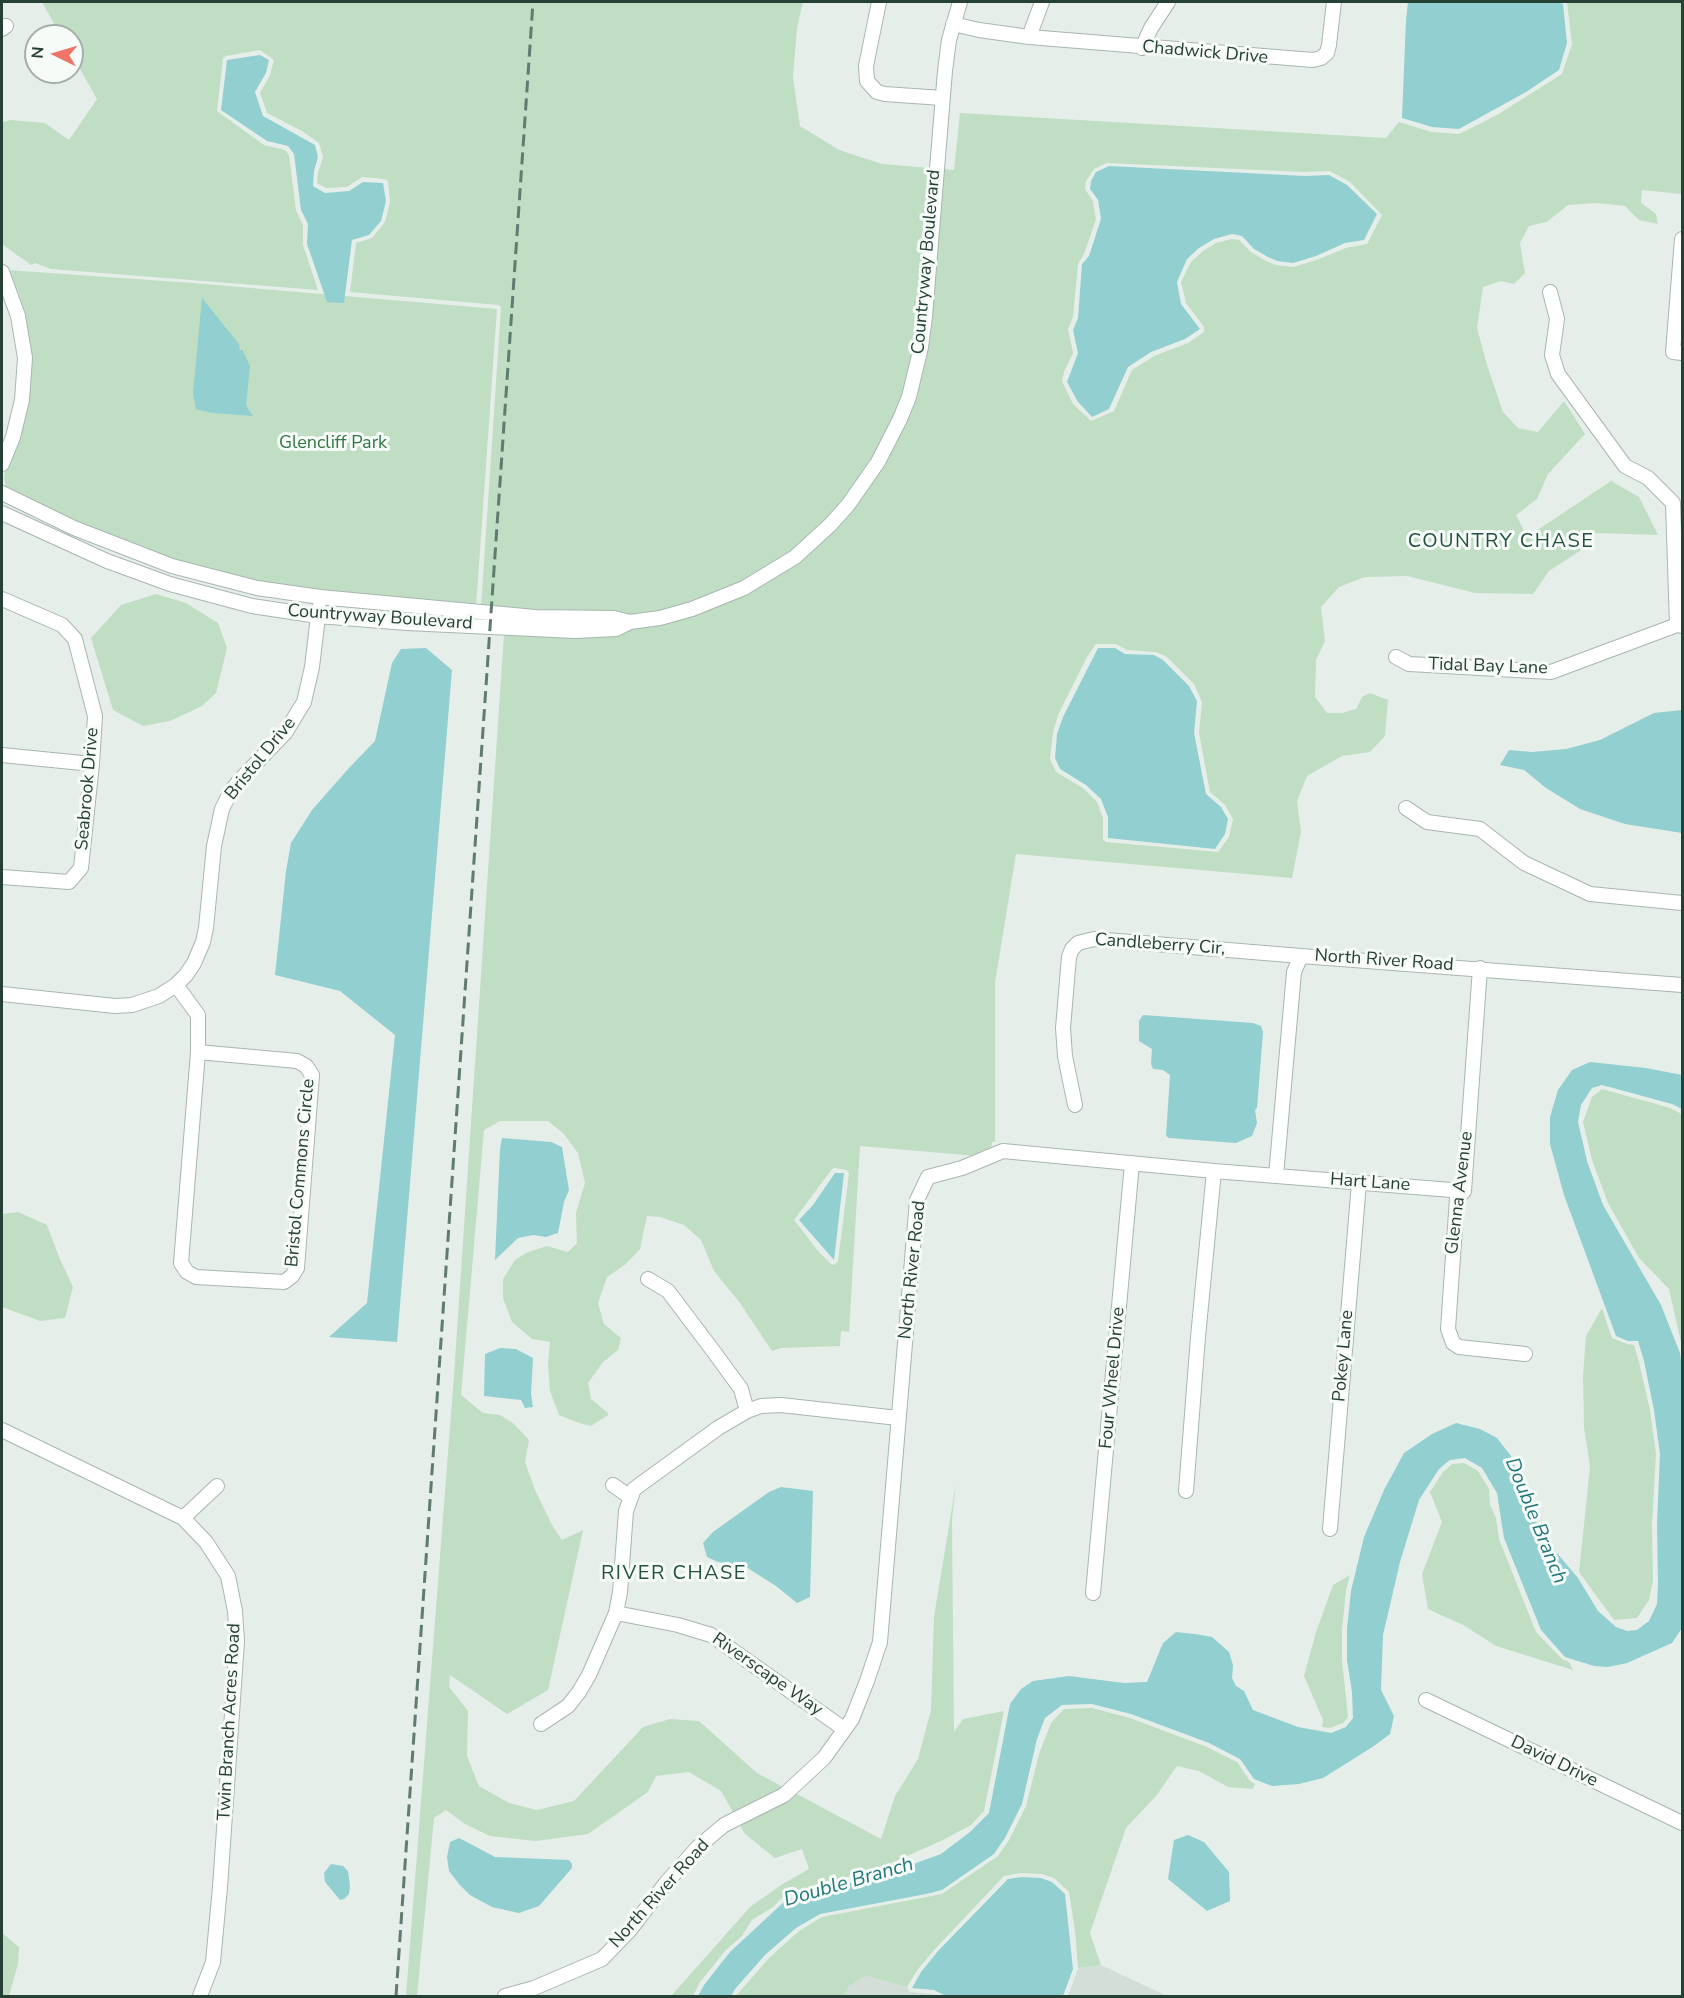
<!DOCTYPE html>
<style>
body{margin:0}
#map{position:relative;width:1684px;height:1998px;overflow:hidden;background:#e6eeea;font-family:"Nunito Sans",sans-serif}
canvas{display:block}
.frame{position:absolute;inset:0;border:3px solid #254035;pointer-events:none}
.north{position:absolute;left:24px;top:24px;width:60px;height:60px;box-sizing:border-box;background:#f7fbf8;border:2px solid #a3b0aa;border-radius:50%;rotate:275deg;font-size:16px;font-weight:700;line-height:24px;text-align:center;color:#254035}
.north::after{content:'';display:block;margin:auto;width:21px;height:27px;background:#ec7567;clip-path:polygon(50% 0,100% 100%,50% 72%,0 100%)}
</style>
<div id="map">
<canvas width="1684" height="1998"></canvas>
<div class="frame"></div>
<div class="north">N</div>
</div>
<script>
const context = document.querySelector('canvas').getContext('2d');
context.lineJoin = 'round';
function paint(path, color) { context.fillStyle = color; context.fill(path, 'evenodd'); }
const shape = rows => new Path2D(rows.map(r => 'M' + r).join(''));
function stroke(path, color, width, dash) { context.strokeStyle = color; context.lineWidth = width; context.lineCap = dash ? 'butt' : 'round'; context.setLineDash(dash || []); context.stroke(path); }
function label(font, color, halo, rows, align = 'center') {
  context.font = font + ' "Nunito Sans",sans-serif'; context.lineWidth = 6; context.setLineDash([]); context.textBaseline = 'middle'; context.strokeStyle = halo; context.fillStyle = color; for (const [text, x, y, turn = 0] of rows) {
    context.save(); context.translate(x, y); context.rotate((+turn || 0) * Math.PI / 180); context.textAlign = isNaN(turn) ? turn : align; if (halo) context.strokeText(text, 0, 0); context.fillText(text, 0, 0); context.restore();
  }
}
paint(shape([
 [1101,1965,1167,1996,1068,1996,1078,1968],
 [866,1976,907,1987,910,1992,932,1994,937,1996,844,1996,848,1987]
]), '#d4ded8');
paint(shape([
 [42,2,803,2,797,28,793,77,800,126,839,150,882,164,931,168,916,346,903,395,895,417,873,460,843,502,825,522,791,553,741,584,690,605,633,617,481,607,501,307,498,305,350,292,356,243,372,238,385,222,390,202,388,181,384,179,362,177,347,187,326,188,317,183,318,172,323,157,319,143,302,131,267,113,260,93,270,75,274,60,260,50,226,56,223,58,217,111,264,145,285,150,289,155,296,210,303,225,303,245,318,290,51,269,35,263,31,265,2,244,2,122,11,120,45,123,69,140,97,99,72,55,72,36,61,36],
 [1567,2,1682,2,1682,194,1642,190,1641,203,1656,214,1658,224,1639,220,1625,206,1597,203,1568,205,1547,222,1529,226,1520,243,1525,273,1514,284,1501,281,1483,287,1477,328,1487,365,1503,412,1518,428,1538,432,1564,401,1585,434,1548,474,1537,499,1516,515,1527,537,1611,481,1639,497,1658,535,1596,533,1586,547,1549,571,1533,594,1475,593,1407,576,1365,577,1339,587,1321,607,1325,641,1316,660,1315,697,1327,713,1342,713,1356,709,1362,697,1370,693,1388,700,1385,736,1370,752,1342,756,1307,776,1297,801,1301,832,1292,878,1016,854,995,983,995,1142,992,1142,991,1150,977,1156,860,1146,849,1332,841,1331,840,1346,781,1348,772,1351,740,1303,714,1271,701,1240,684,1225,660,1217,647,1216,640,1249,626,1264,607,1277,598,1303,604,1324,621,1338,618,1350,603,1362,588,1383,591,1399,608,1413,608,1415,591,1426,576,1422,559,1415,550,1391,548,1365,550,1342,532,1339,512,1322,503,1298,503,1279,515,1260,528,1252,547,1246,568,1252,577,1243,576,1213,585,1183,578,1153,563,1133,548,1121,500,1121,484,1130,461,1395,483,1413,500,1415,514,1424,529,1440,525,1462,535,1490,552,1525,562,1540,583,1530,548,1690,507,1714,450,1675,449,1687,468,1711,467,1756,479,1786,509,1803,537,1810,574,1801,643,1727,670,1719,699,1721,757,1773,785,1788,734,1814,721,1791,689,1772,656,1776,648,1792,588,1834,536,1841,490,1836,465,1824,446,1810,434,1818,417,1996,406,1996,454,1375,504,634,634,628,799,560,905,421,942,169,954,170,960,113,1386,138,1399,122,1432,132,1459,134,1497,115,1562,74,1572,44],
 [1107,163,1304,172,1330,171,1350,182,1382,215,1367,244,1346,248,1319,259,1294,267,1276,265,1266,261,1251,252,1239,240,1232,239,1216,243,1203,251,1191,262,1181,282,1186,303,1204,327,1204,332,1188,343,1154,356,1132,370,1114,411,1091,421,1073,404,1062,381,1064,372,1073,353,1068,329,1073,317,1078,264,1084,254,1096,219,1093,201,1085,189,1086,181,1094,169],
 [1096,644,1116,644,1127,650,1156,652,1167,657,1194,684,1202,702,1199,733,1210,792,1225,805,1233,819,1229,837,1218,852,1106,842,1103,839,1103,818,1097,802,1083,788,1056,772,1050,759,1053,733,1058,715,1087,657],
 [835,1168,847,1170,849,1174,838,1261,834,1265,831,1264,819,1252,794,1220,832,1169],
 [7,270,193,283,497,309,476,607,347,595,243,580,170,561,89,528,6,488,4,478,5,472,20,436,29,400,31,374,29,336,19,294],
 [156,594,186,603,218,623,227,648,216,693,202,706,170,721,143,726,113,710,91,638,121,605],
 [1602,1089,1670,1108,1682,1114,1682,1347,1669,1289,1639,1258,1608,1203,1592,1160,1583,1122,1592,1097],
 [18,1212,47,1225,59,1257,73,1287,65,1318,40,1321,2,1307,2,1214],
 [1602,1308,1612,1338,1627,1344,1634,1345,1639,1362,1650,1410,1656,1454,1652,1524,1653,1581,1649,1600,1637,1618,1614,1620,1579,1572,1590,1467,1584,1427,1583,1376,1586,1336],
 [1464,1463,1478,1471,1489,1489,1490,1505,1496,1518,1499,1539,1536,1632,1562,1659,1569,1662,1573,1670,1496,1646,1465,1626,1428,1609,1422,1574,1442,1522,1430,1492,1443,1472,1452,1464],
 [956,1483,952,1520,954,1732,963,1719,1004,1711,984,1811,971,1825,943,1840,889,1864,783,1897,773,1907,752,1920,742,1936,726,1950,700,1982,693,1996,671,1996,750,1907,781,1885,809,1869,802,1849,775,1858,745,1834,739,1824,795,1793,881,1839,895,1796,918,1759,931,1710,934,1617],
 [1350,1575,1346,1590,1342,1629,1342,1660,1348,1717,1343,1723,1330,1728,1322,1727,1323,1720,1304,1676,1316,1632,1333,1585],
 [1092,1708,1130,1718,1207,1747,1237,1762,1250,1781,1255,1784,1253,1789,1228,1787,1199,1771,1177,1766,1156,1796,1126,1828,1090,1933,1101,1965,1078,1968,1075,1931,1069,1892,1054,1878,1042,1874,1021,1873,1004,1876,936,1948,918,1969,907,1987,866,1976,848,1987,844,1996,736,1996,769,1958,799,1931,822,1917,942,1894,998,1856,1009,1840,1026,1806,1039,1754,1051,1723,1064,1709],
 [2,1933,19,1947,18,1964,9,1996,2,1996]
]), '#c0dec4');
paint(shape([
 [1408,2,1557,2,1563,4,1567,43,1559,70,1526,92,1459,129,1432,127,1402,118,1406,20],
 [260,55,269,60,266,73,255,92,263,116,315,145,318,157,314,171,313,186,325,193,349,191,363,182,383,183,386,201,381,221,369,235,352,240,344,303,327,302,307,244,308,224,301,210,294,154,288,146,267,141,221,110,227,60],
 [1109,166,1305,176,1329,175,1347,185,1377,214,1364,240,1345,243,1316,256,1293,263,1277,261,1268,257,1254,249,1242,236,1232,234,1214,239,1199,248,1187,259,1177,282,1181,304,1200,329,1185,339,1151,352,1128,367,1109,409,1092,417,1078,402,1067,382,1078,353,1073,330,1078,318,1082,264,1089,256,1101,219,1098,200,1090,189,1091,181,1096,172],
 [202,298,239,344,240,351,242,349,250,366,246,405,253,416,212,413,196,409,193,393],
 [426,648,452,670,397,1342,329,1337,367,1303,395,1035,340,991,275,975,286,871,291,843,312,810,349,768,375,741,392,663,401,649],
 [1098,648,1115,648,1125,654,1154,655,1163,660,1189,686,1197,701,1194,733,1206,794,1221,807,1228,819,1225,834,1215,849,1108,838,1108,817,1101,799,1086,785,1060,769,1055,758,1057,734,1063,717],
 [1682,710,1682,833,1625,824,1580,809,1546,788,1524,770,1500,765,1509,750,1532,752,1566,749,1600,740,1654,713],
 [1143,1015,1253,1023,1261,1026,1263,1032,1257,1108,1255,1110,1257,1123,1252,1136,1236,1143,1169,1138,1166,1136,1170,1075,1163,1070,1153,1069,1151,1064,1152,1049,1139,1041,1139,1021],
 [1590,1062,1646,1068,1682,1075,1682,1109,1672,1104,1602,1085,1592,1088,1581,1105,1578,1122,1587,1161,1603,1205,1661,1305,1680,1353,1682,1371,1682,1628,1672,1643,1627,1663,1608,1667,1594,1666,1565,1657,1541,1630,1504,1538,1497,1493,1482,1468,1465,1458,1450,1460,1439,1469,1419,1500,1400,1562,1383,1635,1381,1690,1394,1716,1390,1734,1374,1746,1323,1778,1299,1784,1272,1786,1254,1779,1240,1759,1209,1743,1131,1714,1092,1704,1062,1705,1045,1718,1037,1739,1022,1804,1005,1838,994,1854,942,1890,926,1894,820,1914,796,1928,765,1955,735,1989,731,1996,698,1996,704,1985,730,1952,785,1901,900,1869,941,1854,970,1832,989,1813,1010,1704,1021,1689,1033,1681,1069,1676,1124,1683,1147,1682,1163,1643,1176,1632,1195,1634,1212,1637,1229,1652,1233,1665,1232,1678,1236,1686,1244,1691,1253,1710,1298,1727,1331,1733,1346,1727,1353,1718,1352,1692,1347,1660,1347,1629,1351,1591,1364,1537,1384,1490,1404,1453,1432,1434,1456,1423,1480,1429,1497,1438,1511,1456,1541,1534,1578,1578,1598,1611,1616,1627,1627,1631,1637,1630,1649,1621,1657,1604,1658,1584,1657,1524,1660,1454,1654,1410,1644,1361,1638,1341,1628,1341,1616,1336,1564,1195,1550,1144,1550,1117,1558,1090,1572,1070],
 [502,1138,551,1142,562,1147,569,1190,564,1202,558,1233,546,1237,533,1235,518,1238,495,1260,500,1149],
 [835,1173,844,1173,834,1260,799,1220,813,1205],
 [500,1348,516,1349,533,1358,531,1394,533,1407,525,1408,521,1400,484,1396,485,1354],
 [781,1487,813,1491,810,1597,797,1603,776,1586,746,1567,718,1562,707,1557,703,1543,713,1532,769,1492],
 [1188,1835,1204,1842,1229,1872,1230,1901,1207,1911,1168,1879,1174,1840],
 [459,1838,495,1857,569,1860,572,1864,572,1868,539,1906,519,1913,492,1907,470,1895,459,1884,449,1871,447,1857,450,1842],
 [331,1864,343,1866,348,1871,350,1886,349,1894,344,1899,340,1900,325,1882,324,1873],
 [1022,1877,1041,1878,1052,1882,1065,1894,1073,1969,1063,1996,946,1996,934,1990,912,1988,921,1972,939,1950,1008,1879]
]), '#91cfd0');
const minor = shape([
 [879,2,866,66,867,81,877,92,885,94,942,98],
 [953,24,979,30,1029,37,1313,60,1321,58,1327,53,1329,45,1334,2],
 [2,29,6,26],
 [1029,37,1042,2],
 [1142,48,1151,28,1168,2],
 [1682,239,1673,352,1682,353],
 [2,272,18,316,25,358,22,400,13,437,2,464],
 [1550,292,1557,319,1552,355,1558,374,1625,466,1648,478,1673,503,1677,625],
 [2,493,74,528,172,566,257,588,320,597,535,617,614,618,630,622],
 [2,513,107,561,170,584,252,606,318,616,407,623,575,631,616,629,630,622,660,618,692,609,744,588,795,557,830,525,848,505,878,462,900,419,909,397,921,347,925,316,945,71,949,40,960,2],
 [2,599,62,625,75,639,95,716,92,764,81,868,69,882,2,877],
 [1396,657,1409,664,1551,672,1677,625,1682,626],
 [2,755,92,764],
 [1406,808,1427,822,1480,829,1524,863,1590,894,1682,903],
 [1480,968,1464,1191,1457,1198,1448,1329,1453,1343,1459,1347,1525,1354],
 [176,985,198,1015,198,1052,181,1263,187,1272,196,1277,284,1282,292,1276,297,1268,312,1075,306,1066,297,1061,198,1052],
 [2,994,115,1006,132,1005,159,996,176,985,186,975,194,963,203,942,206,928,214,846,222,809,230,793,238,782,285,733,304,702,312,667,319,608],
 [1075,1105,1065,1056,1063,1028,1069,957,1072,949,1078,943,1094,939,1301,956],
 [1276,1176,1294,972,1301,956,1682,985],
 [648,1279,668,1291,714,1352,741,1389,747,1411],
 [2,1430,183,1518,206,1542,228,1576,235,1611,237,1641,220,1887,213,1962,200,1996],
 [613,1485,630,1497],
 [1186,1491,1198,1337,1214,1171],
 [183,1518,217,1486],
 [1330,1529,1359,1183],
 [1093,1593,1132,1163],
 [616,1613,678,1625,711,1635,844,1729],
 [1426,1700,1682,1823],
 [541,1724,568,1706,579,1692,589,1675,616,1613,620,1592,626,1511,634,1489,718,1428,747,1411,761,1406,781,1405,898,1418],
 [505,1996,534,1988,602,1959,629,1931,666,1883,698,1847,724,1825,784,1795,824,1758,852,1719,867,1681,880,1642,917,1200,928,1177,962,1168,1003,1151,1214,1171,1464,1191]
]);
stroke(minor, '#a8b6b0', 16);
stroke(minor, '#fff', 14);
stroke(shape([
 [396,1996,533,2]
]), '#607b70', 3, [12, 6]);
label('18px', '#254035', '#f7fbf8', [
 ["Chadwick Drive",1205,53,5],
 ["Countryway Boulevard",927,262,-85],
 ["Countryway Boulevard",380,618,4],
 ["Tidal Bay Lane",1488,667,2],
 ["Bristol Drive",261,759,-51],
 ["Seabrook Drive",88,789,-85],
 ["Candleberry Cir,",1160,945,4],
 ["North River Road",1384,961,4],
 ["Bristol Commons Circle",301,1173,-85],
 ["Hart Lane",1370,1183,4],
 ["Glenna Avenue",1460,1193,-83],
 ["North River Road",913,1270,-84],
 ["Pokey Lane",1344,1356,-85],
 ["Four Wheel Drive",1113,1378,-85],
 ["Riverscape Way",767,1675,35],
 ["Twin Branch Acres Road",230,1722,-87],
 ["David Drive",1554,1762,26],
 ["North River Road",660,1894,-48]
]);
label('18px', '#317542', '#f7fbf8', [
 ["Glencliff Park",333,444]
]);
context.letterSpacing = '1.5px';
label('20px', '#22523f', '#f7fbf8', [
 ["COUNTRY CHASE",1501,542],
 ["RIVER CHASE",674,1574]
]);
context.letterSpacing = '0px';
label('italic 20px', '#21787a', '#f7fbf8', [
 ["Double Branch",1535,1521,68],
 ["Double Branch",849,1883,-16]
]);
</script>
